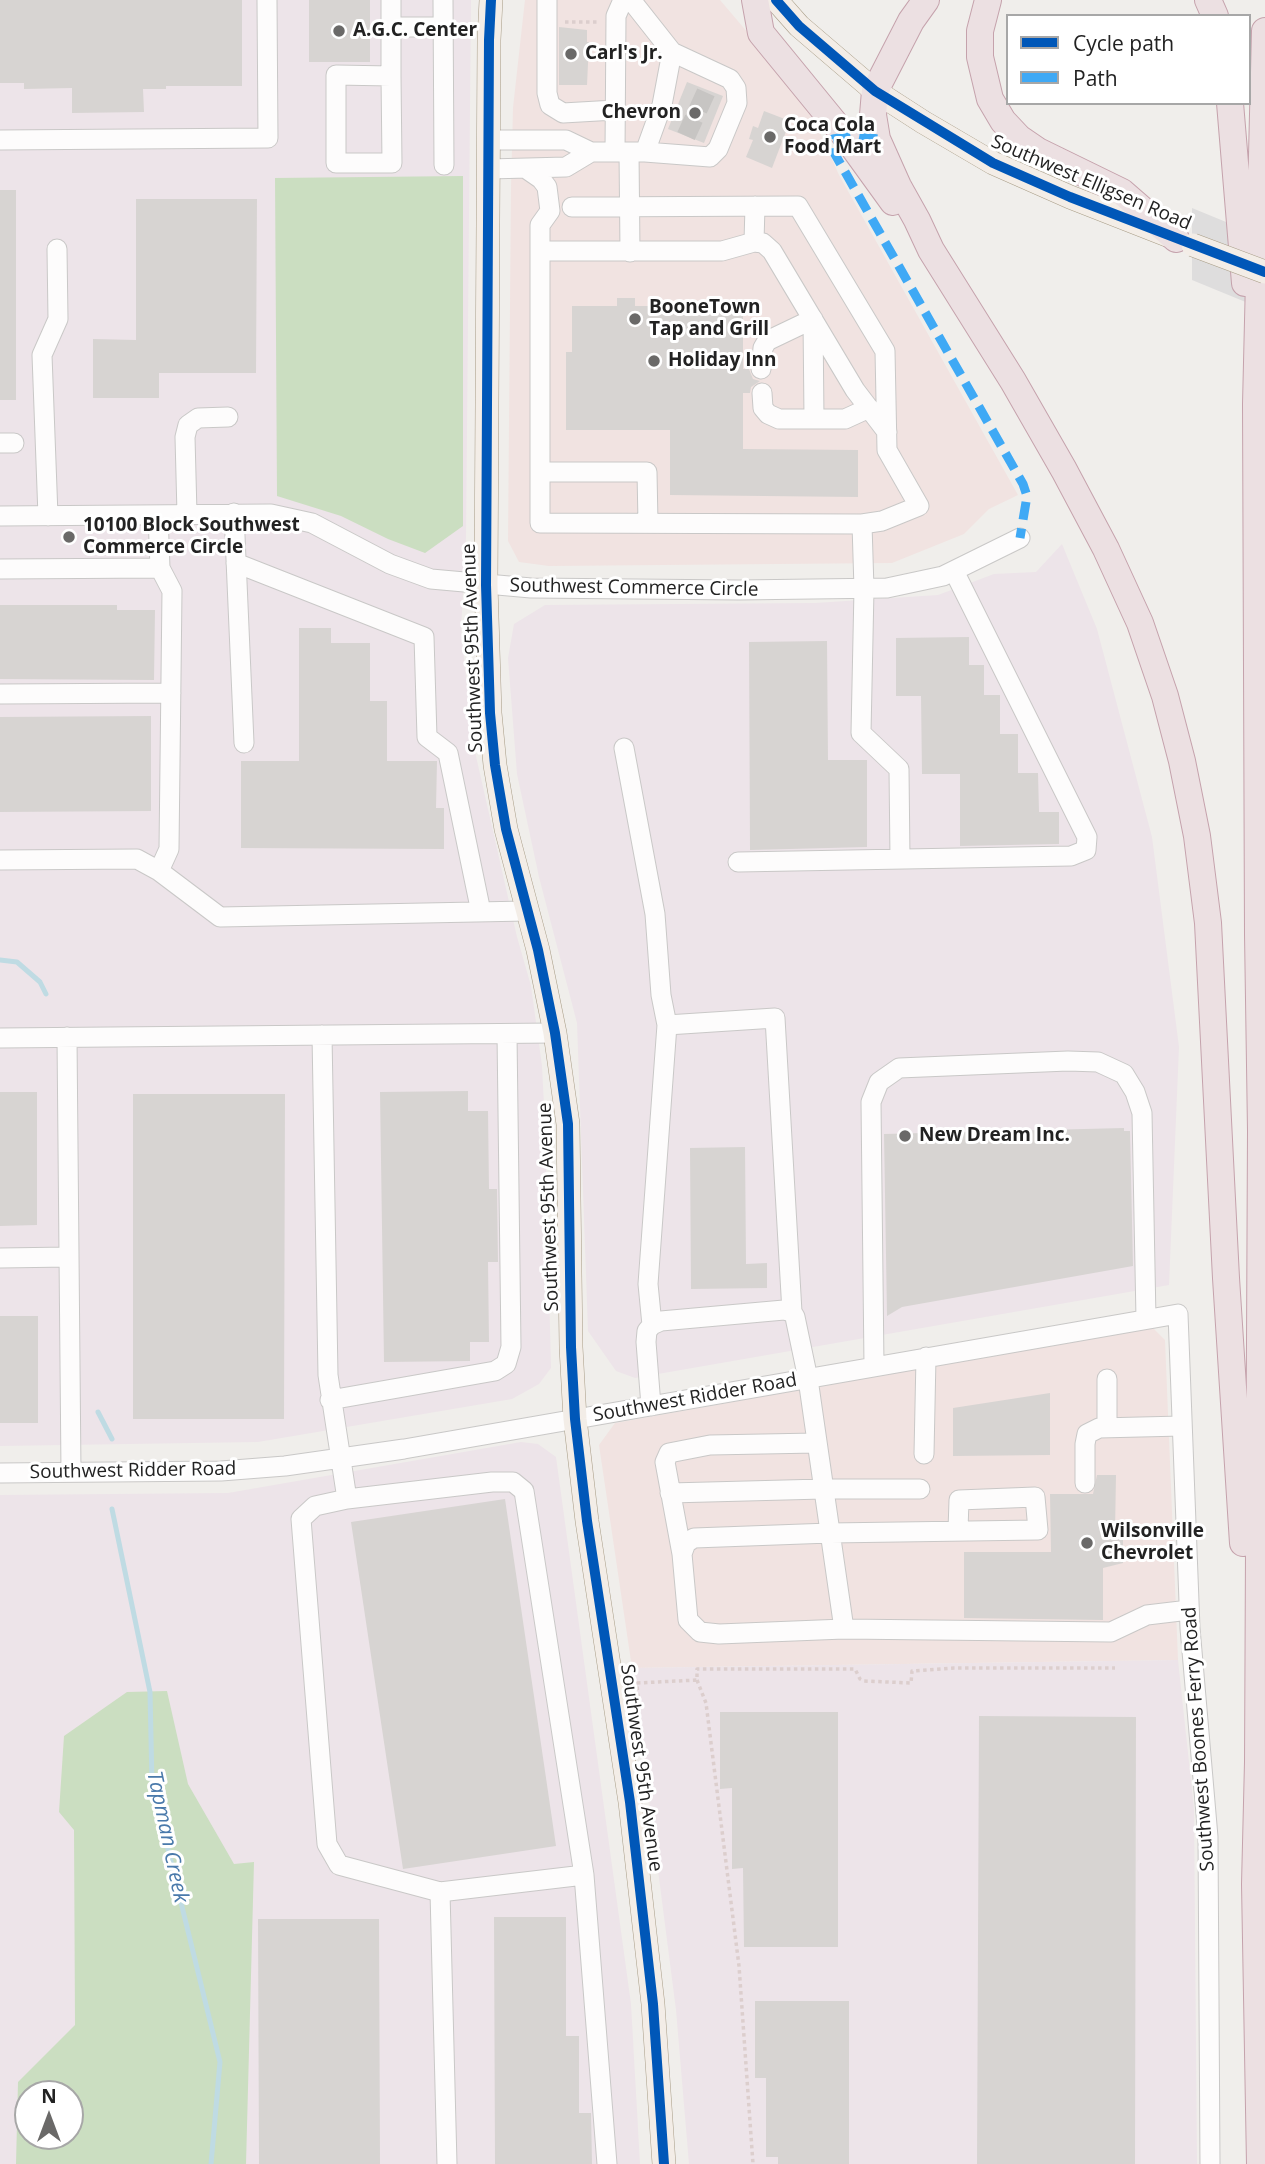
<!DOCTYPE html>
<style>
body{margin:0}
#map{position:relative;width:1265px;height:2164px;overflow:hidden;background:#f0eeeb;font-family:"Open Sans",sans-serif}
canvas{display:block}
.legend{position:absolute;left:1006px;top:14px;width:245px;height:91px;box-sizing:border-box;background:#fff;border:2px solid #a7a7a7;margin:0;padding:9px 12px;list-style:none;font-size:21px;color:#222}
.legend li{display:flex;align-items:center;gap:14px;height:35px}
.legend b{width:35px;border:2px solid #a7a7a7}
.north{position:absolute;left:14px;top:2080px;width:70px;height:70px;box-sizing:border-box;background:#fff;border:2px solid #a7a7a7;border-radius:50%;rotate:0deg;font-size:19px;font-weight:700;line-height:28px;text-align:center;color:#222}
.north::after{content:'';display:block;margin:auto;width:24px;height:32px;background:#6a6968;clip-path:polygon(50% 0,100% 100%,50% 72%,0 100%)}
</style>
<div id="map">
<canvas width="1265" height="2164"></canvas>
<ul class="legend">
<li><b style="height:9px;background:#0057b8"></b>Cycle path</li>
<li><b style="height:9px;background:#3fa9f5"></b>Path</li>
</ul>
<div class="north">N</div>
</div>
<script>
const context = document.querySelector('canvas').getContext('2d');
context.lineJoin = 'round';
function paint(path, color) { context.fillStyle = color; context.fill(path, 'evenodd'); }
const shape = rows => new Path2D(rows.map(r => 'M' + r).join(''));
function stroke(path, color, width, dash) { context.strokeStyle = color; context.lineWidth = width; context.lineCap = dash ? 'butt' : 'round'; context.setLineDash(dash || []); context.stroke(path); }
function label(font, color, halo, rows, align = 'center') {
  context.font = font + ' "Open Sans",sans-serif'; context.lineWidth = 6; context.setLineDash([]); context.textBaseline = 'middle'; context.strokeStyle = halo; context.fillStyle = color; for (const [text, x, y, turn = 0] of rows) {
    context.save(); context.translate(x, y); context.rotate((+turn || 0) * Math.PI / 180); context.textAlign = isNaN(turn) ? turn : align; if (halo) context.strokeText(text, 0, 0); context.fillText(text, 0, 0); context.restore();
  }
}
paint(shape([
 [525,0,720,0,806,101,839,175,1018,495,989,509,964,534,892,563,549,566,519,562,508,541,511,188,513,108],
 [1152,1327,1165,1340,1178,1660,632,1668,599,1445,615,1423]
]), '#f1e3e1');
paint(shape([
 [0,0,471,0,466,537,461,630,473,743,517,937,531,986,542,1066,545,1125,551,1368,539,1384,512,1399,258,1442,0,1446],
 [1062,544,1097,629,1152,837,1179,1047,1169,1285,635,1378,616,1371,588,1331,577,1023,539,877,517,774,508,658,514,624,545,605,815,603,938,595,994,574,1036,572],
 [521,1442,538,1444,556,1457,631,2004,640,2164,0,2164,0,1495,228,1493],
 [28,2094,70,2094,70,2136,28,2136],
 [1178,1660,1194,1809,1197,2164,689,2164,676,2010,632,1668]
]), '#ede4e9');
paint(shape([
 [463,176,463,526,425,553,388,539,341,516,277,496,275,178],
 [167,1691,188,1784,234,1864,254,1862,246,2164,16,2164,18,2082,75,2025,74,1830,59,1812,64,1736,127,1692],
 [28,2094,70,2094,70,2136,28,2136]
]), '#cbdec1');
paint(shape([
 [1192,208,1265,238,1265,310,1192,280]
]), '#dedddd');
stroke(shape([
 [0,960,17,962,40,982,46,994],
 [98,1412,112,1439],
 [112,1509,150,1692,152,1784,220,2062,211,2164]
]), '#bfdbe3', 5);
paint(shape([
 [0,0,242,0,242,86,166,86,166,89,143,89,144,112,72,113,72,88,24,89,24,83,0,83],
 [309,0,370,0,370,62,309,62],
 [559,27,587,30,587,42,589,42,587,85,559,85],
 [687,82,723,96,704,143,668,129],
 [764,111,790,121,772,168,746,157,753,140,749,139,753,126,758,128],
 [0,190,16,190,16,400,0,400],
 [136,199,257,199,256,373,159,373,159,398,93,398,93,339,136,340],
 [617,298,635,298,635,306,743,306,743,369,749,369,753,379,760,381,751,387,750,393,743,393,743,449,858,450,858,497,670,495,670,430,566,430,566,352,572,352,572,306,617,306],
 [0,605,117,605,117,610,155,610,154,680,0,679],
 [299,628,331,628,331,643,370,643,370,701,387,701,387,761,437,761,436,808,444,808,444,849,241,848,241,761,299,761],
 [969,637,969,665,984,665,984,695,1000,695,1000,734,1018,734,1018,773,1038,773,1039,812,1059,812,1059,844,960,846,960,774,922,774,921,696,896,696,896,638],
 [827,641,828,760,867,760,867,847,750,850,749,642],
 [151,716,151,811,0,812,0,717],
 [468,1091,468,1111,488,1111,489,1189,497,1189,498,1262,488,1262,489,1342,470,1342,470,1361,384,1362,380,1092],
 [0,1092,37,1092,37,1225,0,1226],
 [133,1094,285,1094,284,1419,133,1419],
 [1124,1128,1124,1131,1130,1131,1133,1266,902,1307,887,1316,884,1134],
 [745,1147,746,1264,767,1263,767,1288,691,1289,690,1148],
 [0,1316,38,1316,38,1423,0,1423],
 [1050,1393,1050,1455,953,1456,953,1408],
 [1097,1475,1116,1475,1115,1532,1123,1534,1123,1563,1103,1568,1103,1620,964,1618,964,1552,1051,1552,1050,1494,1093,1494],
 [505,1499,556,1846,403,1869,351,1522],
 [720,1712,838,1712,838,1947,744,1947,743,1868,732,1869,732,1788,720,1789],
 [979,1716,1136,1717,1135,2164,977,2164],
 [494,1917,566,1917,566,2036,579,2036,579,2113,591,2113,592,2164,495,2164],
 [258,1919,379,1919,380,2164,259,2164],
 [755,2001,849,2001,849,2164,778,2164,778,2157,766,2157,766,2078,755,2078]
]), '#d7d4d2');
stroke(shape([
 [686,136,707,90]
]), '#c7c5c3', 19, [19, 10]);
const minor = shape([
 [391,0,391,76,392,163,336,163,336,75,391,76],
 [443,0,444,165],
 [547,0,547,93,550,105,563,113,615,110],
 [391,27,443,27],
 [0,140,268,138,267,0],
 [488,140,566,140,591,152,645,152,662,105,672,52,631,0],
 [615,152,616,16,623,0],
 [629,152,630,252],
 [645,152,710,157,718,149,737,103,736,88,730,79,672,52],
 [489,169,566,167,591,152],
 [528,170,541,179,547,187,550,211,540,225,540,523,862,524,882,521,919,506,887,450,885,351,798,206,572,207],
 [754,242,755,206],
 [540,251,722,251,754,242,763,243,772,251,855,390,887,432],
 [761,369,763,348,767,341,813,319,814,419],
 [762,393,763,408,768,414,779,419,845,419,869,408],
 [0,443,14,443],
 [541,472,647,472,648,523],
 [234,513,244,743],
 [187,514,185,437,188,425,198,418,228,417],
 [158,515,160,568,172,591,169,849,159,871],
 [0,516,271,514,312,523,390,564,431,579,531,588,739,590,887,588,943,576,1020,538],
 [48,516,42,355,58,319,57,249],
 [862,524,864,589,861,733,899,769,900,859],
 [236,563,424,637,427,737,448,753,481,912],
 [0,569,160,568],
 [0,694,171,693],
 [624,748,655,914,661,995,667,1025],
 [0,860,137,859,159,871,220,917,527,911],
 [738,862,1071,856,1086,850,1087,837,954,571],
 [322,1035,328,1375,347,1499,492,1482,513,1482,524,1491,584,1875,607,2164],
 [67,1037,71,1472],
 [0,1038,555,1033],
 [0,1258,69,1257],
 [652,1325,648,1284,667,1025,775,1018,792,1312],
 [874,1366,871,1102,879,1082,899,1068,1068,1061,1098,1062,1124,1074,1135,1092,1142,1113,1146,1319],
 [1107,1379,1107,1428],
 [330,1400,495,1371,506,1364,511,1347,507,1034],
 [651,1406,646,1342,647,1331,652,1325,661,1321,784,1310,792,1312,795,1317,808,1379,844,1629,1111,1632,1147,1615,1189,1610],
 [924,1454,926,1357],
 [0,1473,221,1471,285,1466,404,1449,1178,1314,1190,1628,1208,1837,1210,2164],
 [1085,1483,1085,1444,1087,1434,1099,1428,1182,1426],
 [670,1493,823,1489,920,1489],
 [347,1499,315,1506,301,1519,327,1844,339,1865,440,1892,584,1875],
 [682,1554,665,1462,669,1453,710,1445,816,1443],
 [844,1629,719,1634,700,1632,688,1620,682,1554,686,1543,694,1538,830,1533,1038,1530,1035,1497,959,1500,958,1530],
 [440,1892,447,2164]
]);
const major = shape([
 [491,0,489,40,486,585,490,713,495,765,506,829,538,950,555,1033,568,1124,571,1347,575,1419,587,1521,630,1802,653,2004,664,2164],
 [776,0,799,26,875,91,923,122,993,163,1070,197,1167,235]
]);
const highway = shape([
 [755,0,761,33,846,137,893,202],
 [926,0,911,21,875,91,873,115,877,139,898,186,917,220,931,250,1013,381,1064,470,1106,549,1140,623,1165,696,1182,761,1197,836,1208,923,1226,1278,1243,1543],
 [988,0,980,31,980,57,990,99,1003,121,1019,138,1038,151,1122,192,1176,239],
 [1208,0,1215,16],
 [1230,103,1245,283],
 [1260,2164,1255,1884,1258,1762,1261,1131,1258,934,1256,404,1265,31]
]);
stroke(minor, '#c9c8c7', 21);
stroke(major, '#a79c86', 24);
stroke(highway, '#c5a2ac', 28);
stroke(shape([
 [565,22,599,22],
 [697,1680,706,1703,739,1966,753,2164],
 [638,1697,637,1683,697,1680,697,1669,855,1669,860,1679,864,1681,911,1683,912,1671,954,1668,1115,1668]
]), '#dccecd', 3.5, [3.5, 3.5]);
stroke(minor, '#fdfcfc', 19);
stroke(major, '#f3ede7', 23);
stroke(highway, '#ece0e2', 26);
const majorBridge = shape([
 [1193,245,1265,272]
]);
stroke(majorBridge, '#a79c86', 24, []);
stroke(majorBridge, '#f3ede7', 23);
stroke(shape([
 [877,139,857,135,833,139,832,149,1023,484,1027,496,1020,538]
]), '#3fa9f5', 9, [18, 9]);
stroke(shape([
 [491,0,489,40,486,585,490,713,495,765,506,829,538,950,555,1033,568,1124,571,1347,575,1419,587,1521,630,1802,653,2004,664,2164],
 [776,0,799,26,875,91,993,163,1070,197,1265,272]
]), '#0057b8', 10);
for (const [x, y, r, color] of [
 [339,31,7,"#6a6968"],
 [571,54,7,"#6a6968"],
 [695,113,7,"#6a6968"],
 [770,137,7,"#6a6968"],
 [635,319,7,"#6a6968"],
 [654,361,7,"#6a6968"],
 [69,537,7,"#6a6968"],
 [905,1136,7,"#6a6968"],
 [1087,1543,7,"#6a6968"]
]) { const dot = new Path2D(); dot.arc(x, y, r, 0, 2 * Math.PI); context.fillStyle = color; context.fill(dot); stroke(dot, '#fff', 2.5); }
label('bold 19px', '#222', '#fff', [
 ["A.G.C. Center",353,31],
 ["Carl's Jr.",585,54],
 ["Chevron",681,113,"right"],
 ["Coca Cola",784,126],
 ["Food Mart",784,148],
 ["BooneTown",649,308],
 ["Tap and Grill",649,330],
 ["Holiday Inn",668,361],
 ["10100 Block Southwest",83,526],
 ["Commerce Circle",83,548],
 ["New Dream Inc.",919,1136],
 ["Wilsonville",1101,1532],
 ["Chevrolet",1101,1554]
], 'left');
label('19px', '#222', '#fff', [
 ["Southwest Elligsen Road",1091,183,23],
 ["Southwest Commerce Circle",634,588,1],
 ["Southwest 95th Avenue",473,648,-92],
 ["Southwest 95th Avenue",549,1207,-92],
 ["Southwest Ridder Road",695,1398,-10],
 ["Southwest Ridder Road",133,1471,-1],
 ["Southwest Boones Ferry Road",1199,1739,-94],
 ["Southwest 95th Avenue",641,1768,82]
]);
label('italic 21px', '#4a7aab', '#fff', [
 ["Tapman Creek",167,1837,78]
]);
</script>
